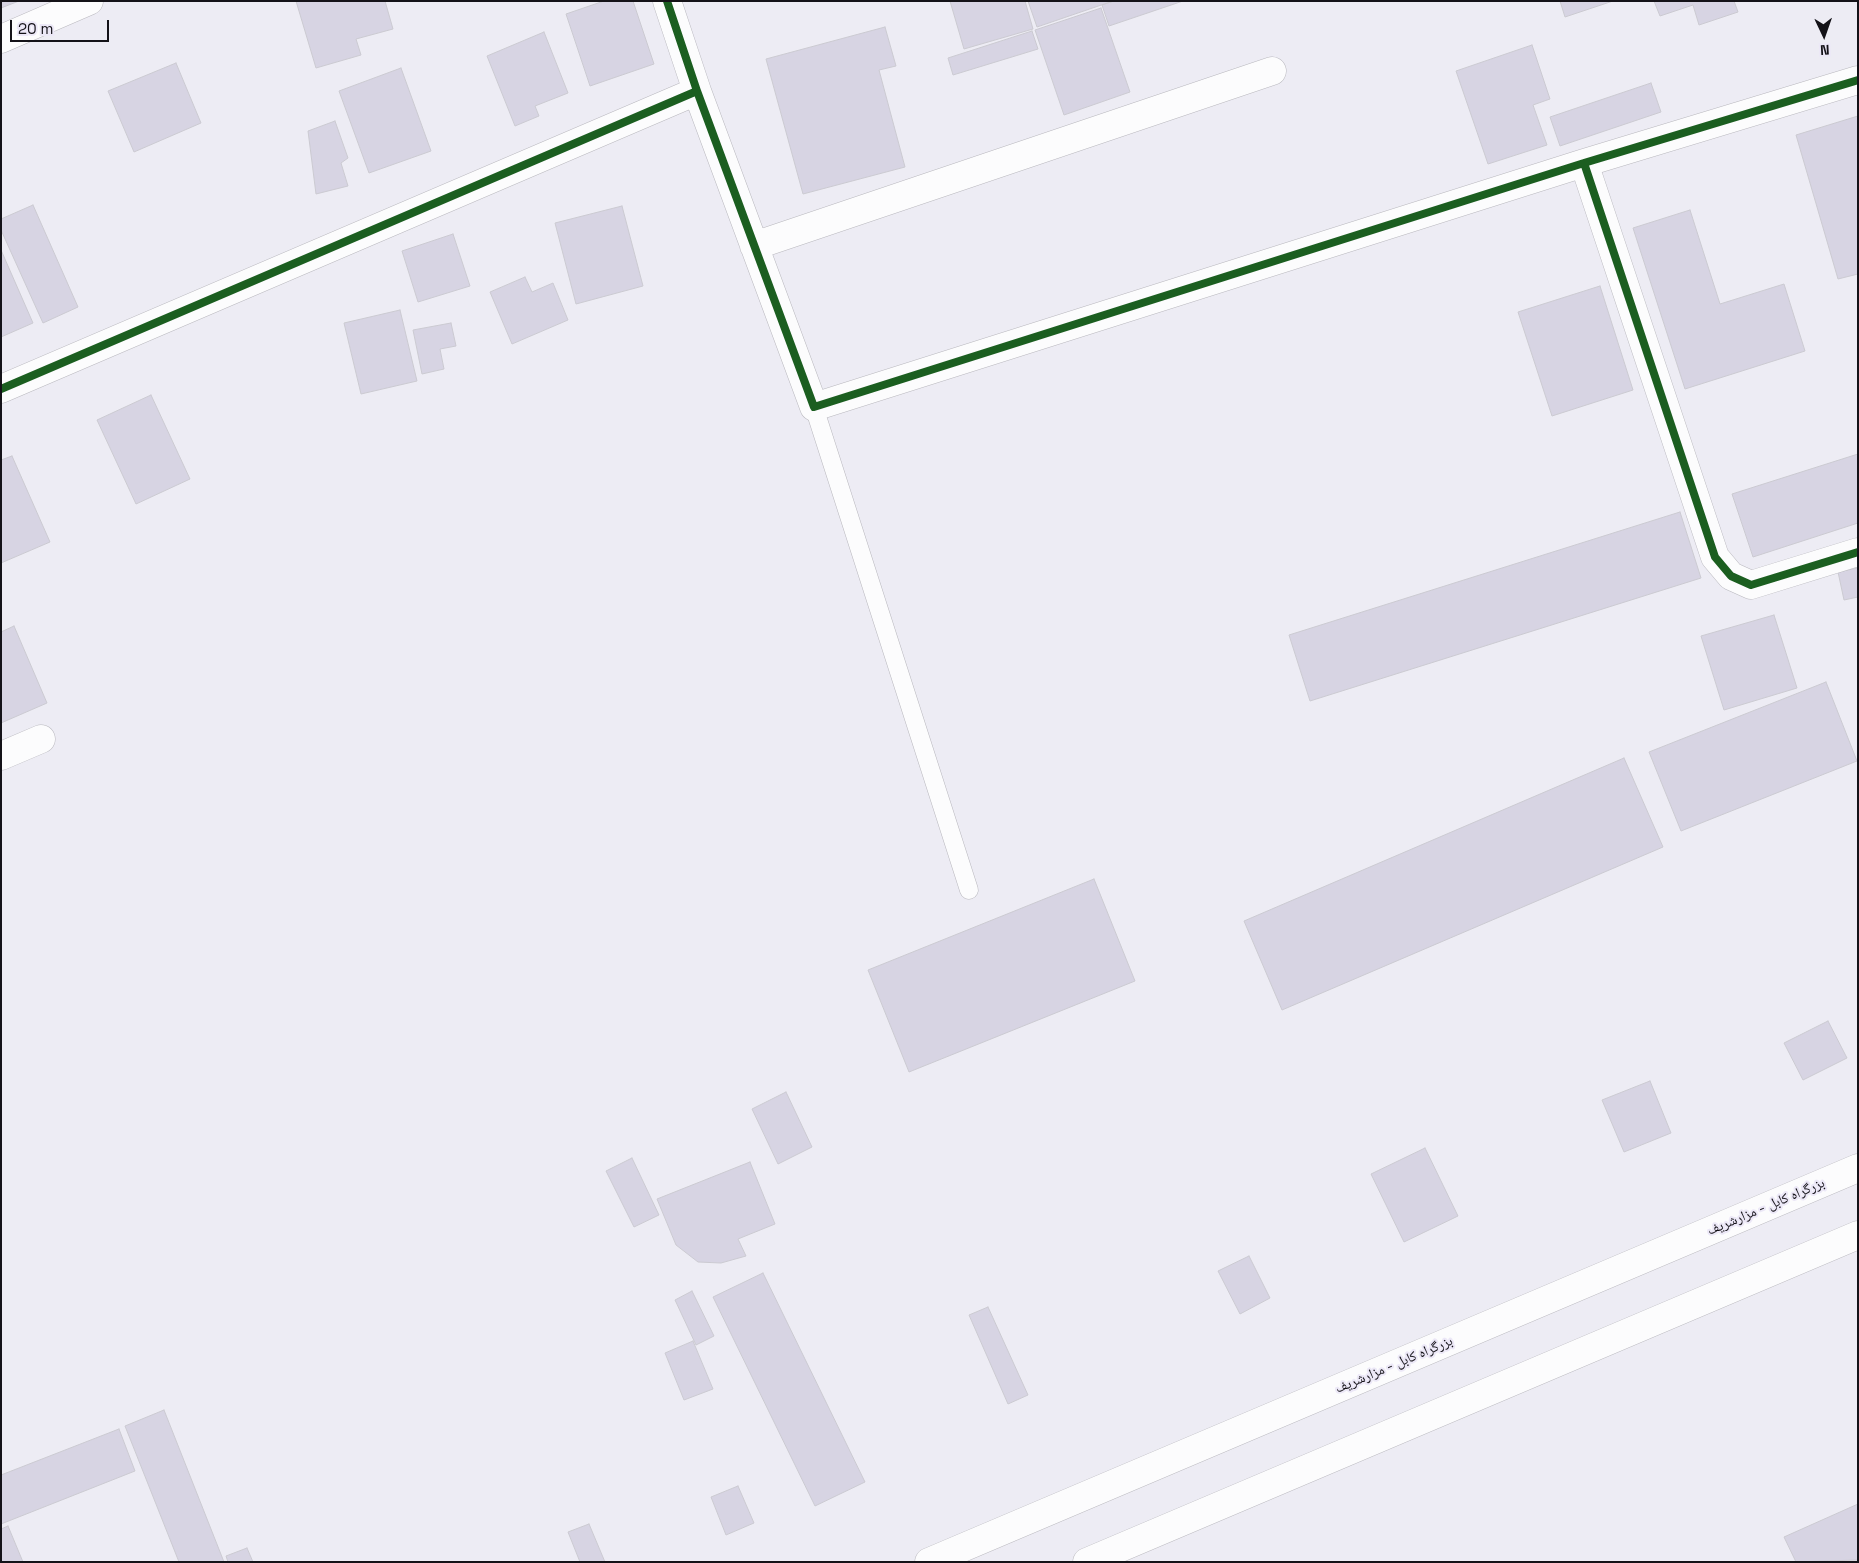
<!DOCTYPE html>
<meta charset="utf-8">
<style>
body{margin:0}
#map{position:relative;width:1859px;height:1563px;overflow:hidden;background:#edecf4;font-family:"Space Grotesk",sans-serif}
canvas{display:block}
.frame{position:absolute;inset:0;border:2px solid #141218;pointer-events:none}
.north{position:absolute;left:1799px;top:10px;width:50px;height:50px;-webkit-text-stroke:4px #ece8f7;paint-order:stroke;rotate:177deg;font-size:14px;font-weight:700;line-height:20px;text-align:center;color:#141218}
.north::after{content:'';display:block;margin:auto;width:18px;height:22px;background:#141218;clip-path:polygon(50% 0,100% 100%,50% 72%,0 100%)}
.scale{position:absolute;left:10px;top:20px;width:99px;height:22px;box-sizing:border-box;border:2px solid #141218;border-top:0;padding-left:6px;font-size:15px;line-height:18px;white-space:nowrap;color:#141218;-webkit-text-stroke:4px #ece8f7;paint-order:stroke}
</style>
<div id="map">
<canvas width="1859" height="1563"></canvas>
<div class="frame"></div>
<div class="north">N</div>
<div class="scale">20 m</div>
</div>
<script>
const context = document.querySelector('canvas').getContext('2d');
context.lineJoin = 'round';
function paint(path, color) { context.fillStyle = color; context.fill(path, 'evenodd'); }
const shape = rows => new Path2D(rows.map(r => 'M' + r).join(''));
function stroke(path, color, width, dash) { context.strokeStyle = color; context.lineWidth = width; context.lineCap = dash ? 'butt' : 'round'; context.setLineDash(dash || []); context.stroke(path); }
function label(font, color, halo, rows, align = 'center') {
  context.font = font + ' "Space Grotesk","Noto Naskh Arabic",sans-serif'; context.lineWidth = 4; context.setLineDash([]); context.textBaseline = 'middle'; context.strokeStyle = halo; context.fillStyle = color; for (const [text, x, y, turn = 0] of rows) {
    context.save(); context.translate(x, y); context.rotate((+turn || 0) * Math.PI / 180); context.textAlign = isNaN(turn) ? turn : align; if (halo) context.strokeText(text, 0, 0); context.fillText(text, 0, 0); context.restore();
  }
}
const building = shape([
 [1,1,19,1,1,8,1,1],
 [296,1,385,1,393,29,356,39,361,55,316,68,296,1],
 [604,1,633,1,654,64,590,86,566,14,604,1],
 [950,1,1025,1,1033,29,964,49,950,1],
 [1028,1,1113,1,1037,27,1028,1],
 [1114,1,1183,1,1109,26,1102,5,1114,1],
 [1560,1,1613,1,1565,17,1560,1],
 [1654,1,1734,1,1738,12,1699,25,1693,5,1660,16,1654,1],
 [1101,8,1130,92,1064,115,1035,30,1101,8],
 [885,27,896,66,879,70,905,167,803,194,766,59,885,27],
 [1032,31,1038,49,953,75,948,58,1032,31],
 [544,32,568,93,535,106,539,116,515,126,487,56,544,32],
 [1532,45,1550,99,1533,105,1547,145,1488,164,1456,71,1532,45],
 [176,63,201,123,134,152,108,91,176,63],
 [401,68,431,151,369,173,339,91,401,68],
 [1651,83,1661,112,1560,146,1550,117,1651,83],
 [1858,116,1858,274,1838,279,1796,135,1858,116],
 [335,121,348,158,341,163,348,186,316,194,308,131,335,121],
 [33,205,78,307,43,323,1,230,1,219,33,205],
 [622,206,643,286,576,304,555,223,622,206],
 [1690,210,1720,304,1784,284,1805,351,1685,389,1633,228,1690,210],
 [453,234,470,286,418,302,402,251,453,234],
 [1,250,33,323,1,337,1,250],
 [525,277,532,292,553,283,568,320,512,344,490,292,525,277],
 [1600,286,1633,390,1552,416,1518,312,1600,286],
 [400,310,417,381,361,394,344,323,400,310],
 [451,323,456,346,440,349,444,369,422,374,413,330,451,323],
 [151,395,190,479,136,504,97,420,151,395],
 [1858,454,1858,523,1753,557,1732,494,1858,454],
 [12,456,50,542,1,563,1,460,12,456],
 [1680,512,1701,578,1310,701,1289,635,1680,512],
 [1858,568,1858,597,1844,600,1838,572,1858,568],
 [1774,615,1797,688,1724,710,1701,636,1774,615],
 [14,626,47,703,1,723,1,632,14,626],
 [1826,682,1857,761,1681,831,1649,752,1826,682],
 [1624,758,1663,847,1282,1010,1244,921,1624,758],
 [1094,879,1135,981,909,1072,868,970,1094,879],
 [1828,1021,1847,1058,1803,1080,1784,1043,1828,1021],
 [1650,1081,1671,1133,1624,1152,1602,1100,1650,1081],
 [786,1092,812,1147,778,1164,752,1109,786,1092],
 [1425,1148,1458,1216,1404,1242,1371,1174,1425,1148],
 [632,1158,659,1215,634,1227,606,1171,632,1158],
 [750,1162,775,1224,738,1239,746,1256,721,1263,698,1262,676,1245,657,1199,750,1162],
 [1249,1256,1270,1298,1240,1314,1218,1271,1249,1256],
 [763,1273,865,1482,815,1506,713,1297,763,1273],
 [692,1291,714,1336,696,1345,675,1300,692,1291],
 [988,1307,1028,1395,1008,1404,969,1315,988,1307],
 [693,1341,713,1389,684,1400,665,1353,693,1341],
 [164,1410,224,1562,179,1562,125,1426,164,1410],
 [119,1429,135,1471,1,1524,1,1475,119,1429],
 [738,1486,754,1523,726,1535,711,1497,738,1486],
 [1858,1504,1858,1560,1796,1562,1784,1537,1858,1504],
 [589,1524,605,1562,580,1562,568,1532,589,1524],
 [8,1526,23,1562,1,1562,1,1529,8,1526],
 [247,1548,253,1562,228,1562,226,1556,247,1548]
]);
paint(building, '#d7d4e3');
stroke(building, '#cbcad1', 1);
const service = shape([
 [814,407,969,890]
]);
const minor = shape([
 [1,39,89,1],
 [697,91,814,407,1584,163,1858,80],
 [1584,163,1715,557,1731,576,1751,585,1858,552],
 [754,246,1272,71],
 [1,389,697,91,667,1],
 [1,756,41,739]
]);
const trunk = shape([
 [929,1562,1858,1168],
 [1087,1562,1858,1235]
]);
stroke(service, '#b9b8be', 19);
stroke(minor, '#b9b8be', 29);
stroke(trunk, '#b9b8be', 29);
stroke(service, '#fcfcfd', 18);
stroke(minor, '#fcfcfd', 28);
stroke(trunk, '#fcfcfd', 28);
stroke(shape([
 [697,91,814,407,1584,163,1858,80],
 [1584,163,1715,557,1731,576,1751,585,1858,552],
 [1,389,697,91,667,1]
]), '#1b5e20', 8);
label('14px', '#141218', '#ece8f7', [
 ["بزرگراه کابل - مزارشریف",1766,1207,-23],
 ["بزرگراه کابل - مزارشریف",1394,1365,-23]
]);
</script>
